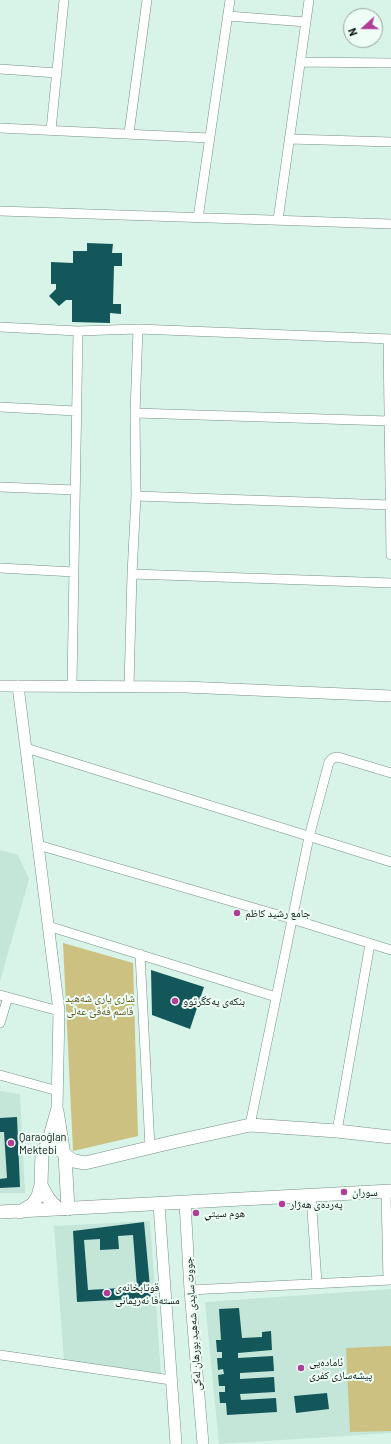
<!DOCTYPE html>
<meta charset="utf-8">
<style>
body{margin:0}
#map{position:relative;width:391px;height:1444px;overflow:hidden;background:#d8f4e8;font-family:Barlow,sans-serif}
canvas{display:block}
.north{position:absolute;left:343px;top:8px;width:40px;height:40px;box-sizing:border-box;background:#eefef7;border:1px solid #94a19b;border-radius:50%;rotate:249deg;font-size:11px;font-weight:700;line-height:16px;text-align:center;color:#0c1612}
.north::after{content:'';display:block;margin:auto;width:14px;height:18px;background:#b03e98;clip-path:polygon(50% 0,100% 100%,50% 72%,0 100%)}
</style>
<div id="map">
<canvas width="391" height="1444"></canvas>
<div class="north">N</div>
</div>
<script>
const context = document.querySelector('canvas').getContext('2d');
context.lineJoin = 'round';
function paint(path, color) { context.fillStyle = color; context.fill(path, 'evenodd'); }
const shape = rows => new Path2D(rows.map(r => 'M' + r).join(''));
function stroke(path, color, width, dash) { context.strokeStyle = color; context.lineWidth = width; context.lineCap = dash ? 'butt' : 'round'; context.setLineDash(dash || []); context.stroke(path); }
function label(font, color, halo, rows, align = 'center') {
  context.font = font + ' Barlow,"Noto Naskh Arabic",sans-serif'; context.lineWidth = 4; context.setLineDash([]); context.textBaseline = 'middle'; context.strokeStyle = halo; context.fillStyle = color; for (const [text, x, y, turn = 0] of rows) {
    context.save(); context.translate(x, y); context.rotate((+turn || 0) * Math.PI / 180); context.textAlign = isNaN(turn) ? turn : align; if (halo) context.strokeText(text, 0, 0); context.fillText(text, 0, 0); context.restore();
  }
}
paint(shape([
 [0,850,18,855,29,879,0,981],
 [0,1091,20,1094,25,1193,0,1193],
 [150,1221,161,1374,64,1361,54,1226],
 [391,1289,391,1433,219,1444,205,1302]
]), '#c3e6d8');
paint(shape([
 [63,943,133,963,138,1136,73,1151],
 [391,1346,391,1431,350,1432,346,1348]
]), '#ccc180');
paint(shape([
 [87,243,113,244,112,253,122,253,122,266,114,266,113,304,121,304,121,314,110,313,110,323,72,322,72,300,66,300,59,306,49,296,56,289,56,284,51,284,51,262,73,263,73,251,87,251],
 [151,970,204,987,190,1029,152,1015],
 [17,1117,20,1187,0,1188,0,1179,7,1178,4,1132,0,1132,0,1118],
 [144,1222,151,1298,77,1302,73,1231],
 [133,1235,137,1287,88,1290,84,1240,100,1239,100,1250,119,1249,118,1236],
 [239,1308,242,1338,262,1337,262,1332,271,1331,272,1350,238,1353,238,1358,273,1356,274,1371,240,1373,240,1379,274,1377,275,1392,240,1394,241,1400,276,1398,277,1412,227,1415,226,1403,220,1403,219,1392,225,1392,225,1386,219,1386,218,1375,224,1374,223,1369,218,1370,217,1358,222,1358,222,1352,217,1352,216,1340,221,1340,219,1309],
 [327,1393,329,1409,296,1413,294,1396]
]), '#14575b');
const minor = shape([
 [228,16,306,22],
 [301,62,391,63],
 [0,69,57,73],
 [0,128,209,138],
 [51,130,64,0],
 [129,133,147,0],
 [290,139,391,142],
 [0,211,391,224],
 [198,218,230,0],
 [278,220,309,0],
 [0,327,78,331,138,329,391,339],
 [388,339,391,555],
 [0,407,76,411],
 [135,413,389,421],
 [0,487,75,490],
 [136,496,390,505],
 [0,568,74,572],
 [132,574,391,583],
 [72,685,78,331],
 [129,686,132,574,136,496,135,413,138,329],
 [26,748,391,862],
 [38,845,292,919,391,950],
 [48,926,276,997],
 [140,954,150,1147],
 [0,995,59,1011],
 [0,1023,8,997],
 [0,1075,58,1091],
 [250,1125,309,837,329,762,333,758,338,757,391,773],
 [337,1131,370,944],
 [386,1192,388,1280],
 [311,1196,317,1283],
 [190,1290,391,1280],
 [0,1355,171,1380]
]);
const tertiary = shape([
 [0,686,185,687,391,696],
 [18,686,59,1011,57,1108,46,1147],
 [58,1111,65,1155],
 [185,1203,190,1290,203,1444],
 [159,1205,176,1444]
]);
const secondary = shape([
 [65,1155,68,1209],
 [41,1185,48,1198,58,1209],
 [0,1212,391,1191],
 [20,1212,33,1204,38,1196,41,1185,42,1151,46,1147,52,1145,58,1147,65,1155,74,1161,85,1163,173,1142,250,1125,337,1131,391,1137]
]);
stroke(minor, '#769085', 10);
stroke(tertiary, '#769085', 12);
stroke(secondary, '#769085', 14);
stroke(minor, '#fff', 9);
stroke(tertiary, '#fff', 11);
stroke(secondary, '#fff', 13);
for (const [x, y, r, color] of [
 [237,913,4,"#b03e98"],
 [175,1001,4,"#b03e98"],
 [11,1143,4,"#b03e98"],
 [344,1192,4,"#b03e98"],
 [282,1204,4,"#b03e98"],
 [196,1213,4,"#b03e98"],
 [107,1293,4,"#b03e98"],
 [301,1368,4,"#b03e98"]
]) { const dot = new Path2D(); dot.arc(x, y, r, 0, 2 * Math.PI); context.fillStyle = color; context.fill(dot); stroke(dot, '#eefef7', 1.5); }
label('11px', '#0c1612', '#eefef7', [
 ["جامع رشيد كاظم",245,913],
 ["بنکەی یەکگرتوو",183,1001],
 ["Qaraoğlan",19,1137],
 ["Mektebi",19,1150],
 ["سوران",352,1192],
 ["پەردەى ھەژار",290,1204],
 ["هوم سيتي",204,1213],
 ["قوتابخانەی",115,1287],
 ["مستەفا نەریمانی",115,1300],
 ["ئامادەیی",309,1362],
 ["پیشەسازی کفری",309,1375]
], 'left');
label('11px', '#615618', '#eefef7', [
 ["شاری یاری شەهید",100,998],
 ["قاسم فەقێ عەلی",100,1011]
]);
label('11px', '#0c1612', '#eefef7', [
 ["جووت سایدی شەهید بورهان لەکی",193,1324,-94]
]);
</script>
